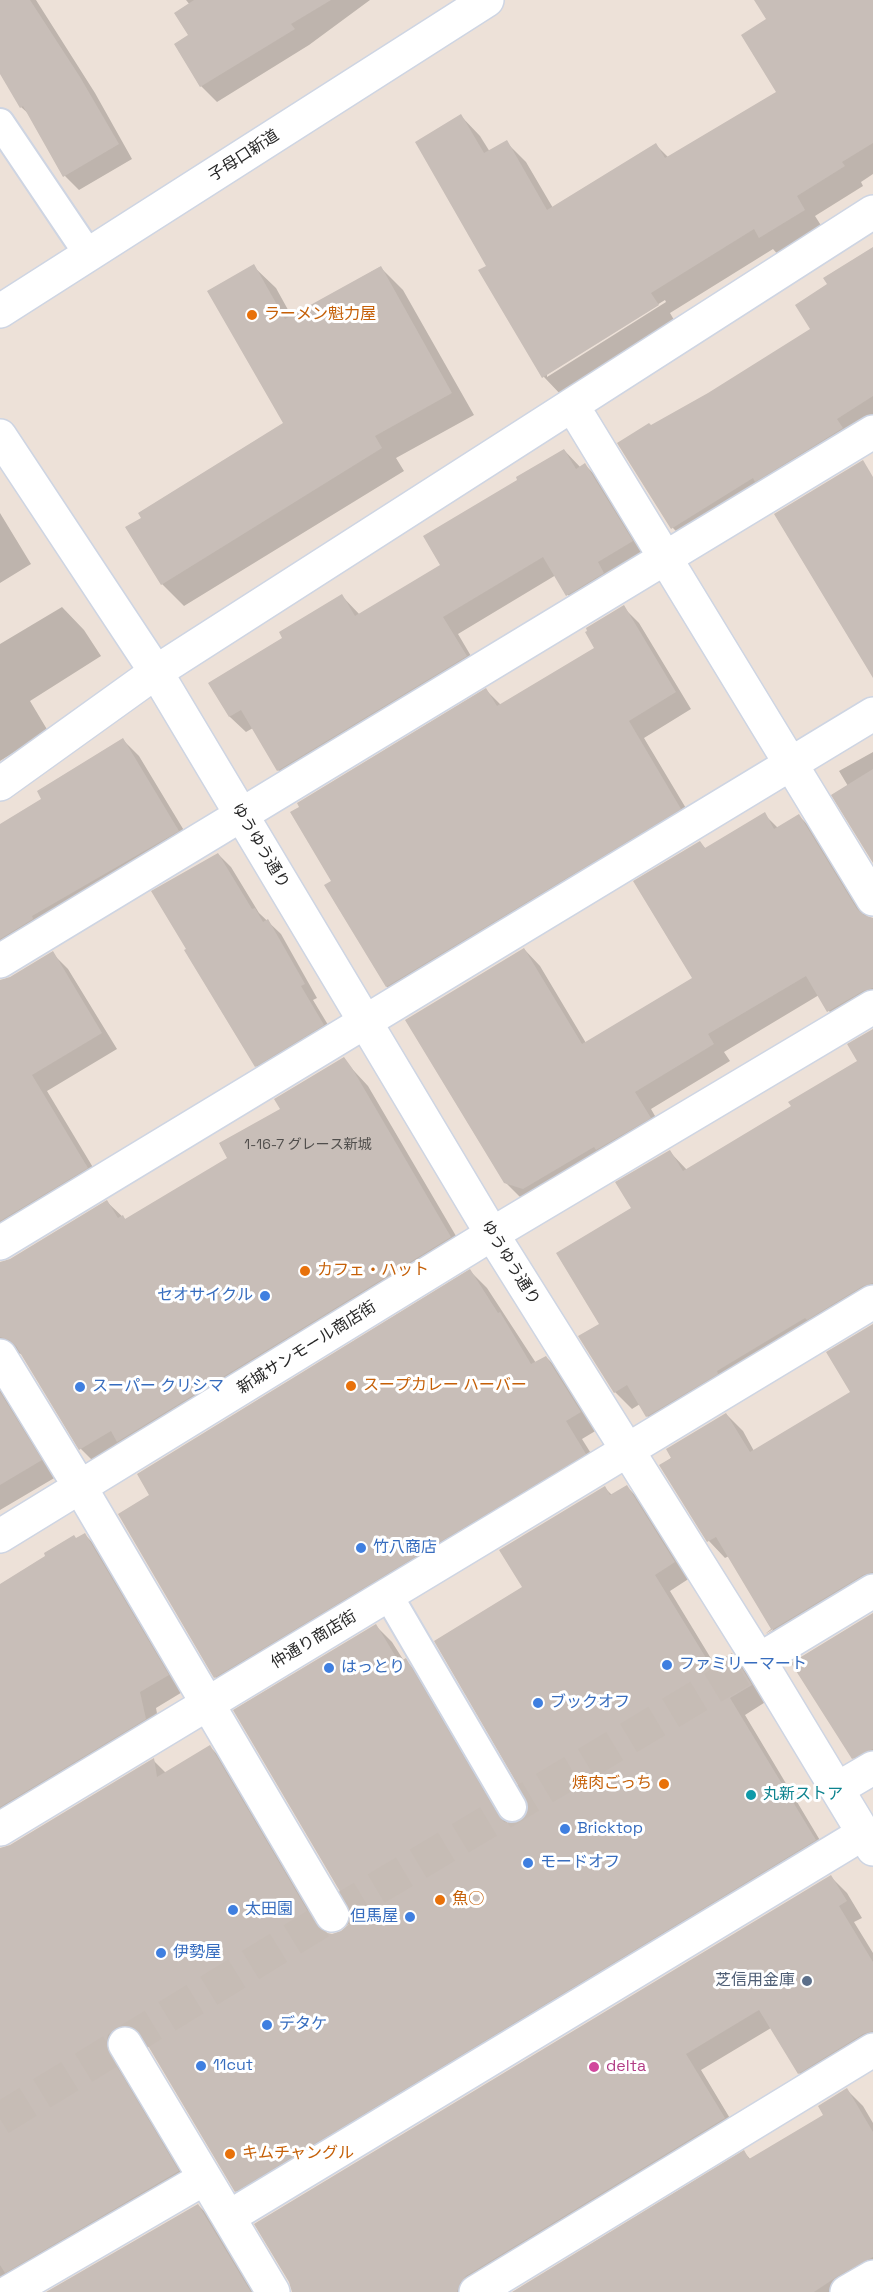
<!DOCTYPE html>
<meta charset="utf-8">
<style>
body{margin:0}
canvas{display:block;background:#ede1d8}
</style>
<canvas width="873" height="2292"></canvas>
<script>
const context = document.querySelector('canvas').getContext('2d');
context.lineJoin = 'round';
function paint(path, color) { context.fillStyle = color; context.fill(path, 'evenodd'); }
const shape = rows => new Path2D(rows.map(r => 'M' + r).join(''));
function stroke(path, color, width, dash) { context.strokeStyle = color; context.lineWidth = width; context.lineCap = dash ? 'butt' : 'round'; context.setLineDash(dash || []); context.stroke(path); }
function label(font, color, halo, rows, align = 'center') {
  context.font = font + ' "Space Grotesk","Noto Sans JP",sans-serif'; context.lineWidth = 6; context.setLineDash([]); context.textBaseline = 'middle'; context.strokeStyle = halo; context.fillStyle = color; for (const [text, x, y, turn = 0] of rows) {
    context.save(); context.translate(x, y); context.rotate((+turn || 0) * Math.PI / 180); context.textAlign = isNaN(turn) ? turn : align; if (halo) context.strokeText(text, 0, 0); context.fillText(text, 0, 0); context.restore();
  }
}
paint(shape([
 [0,0,36,0,95,93,132,159,79,190,65,176,31,116,21,107,0,73],
 [186,0,370,0,309,45,217,102,201,86,190,36,190,5],
 [756,0,873,0,873,174,861,182,863,186,815,216,824,230,780,257,773,249,670,313,677,325,563,397,544,377,508,314,488,266,461,116,480,136,490,152,506,142,526,162,553,208,656,145,669,158,778,92,768,19],
 [665,300,666,302,547,377,547,373],
 [873,249,873,423,689,545,673,528,619,444,709,394,812,330,829,285],
 [253,266,276,288,292,317,380,267,403,290,474,415,396,458,404,471,184,606,162,584,285,424],
 [564,450,581,468,585,465,601,481,648,558,583,611,568,595,556,575,458,634,481,673,294,786,278,770,253,728,246,732,230,717,210,683,284,638,342,596,360,615,442,565,519,480],
 [0,513,31,564,0,583],
 [62,607,84,630,101,656,30,701,48,731,0,761,0,644],
 [623,607,639,623,691,709,644,738,696,825,403,1003,387,987,333,881,486,690,501,705,596,648],
 [123,740,139,756,194,847,0,968,0,845,43,800],
 [873,752,873,860,848,786,839,771],
 [764,814,778,828,799,816,816,833,868,918,873,919,873,1012,845,1028,829,1011,819,995,724,1052,730,1061,651,1109,666,1135,523,1200,505,1182,524,949,540,966,586,1043,694,978,700,843,706,849],
 [218,854,231,867,259,913,281,934,317,998,313,1000,336,1038,269,1079,256,1066],
 [52,953,68,969,117,1049,47,1091,103,1184,0,1250,0,981,10,978],
 [873,1031,873,1308,664,1433,647,1416,640,1404,632,1409,615,1392,601,1324,633,1209,670,1152,687,1170,793,1107,859,1061],
 [343,1059,368,1086,466,1253,97,1465,81,1449,22,1354,16,1353,0,1362,0,1263,10,1260,107,1202,126,1220,229,1158,282,1110],
 [470,1271,487,1288,536,1363,546,1357,563,1374,597,1430,582,1439,602,1471,232,1694,215,1677,151,1495],
 [873,1325,873,1596,783,1650,767,1634,773,1630,729,1556,725,1558,709,1541,661,1466,726,1414,743,1431,754,1451,852,1392],
 [0,1384,56,1477,0,1510],
 [627,1487,643,1503,690,1578,670,1591,715,1665,732,1654,748,1670,767,1701,745,1715,830,1857,252,2207,236,2191,147,2042,141,2041,194,2188,0,2292,0,1849,10,1847,153,1760,166,1773,210,1747,226,1763,327,1934,332,1935,342,1933,350,1924,352,1914,376,1626,392,1642,404,1661,405,1660,421,1676,508,1824,521,1823,528,1815,530,1806,524,1588,605,1488,612,1495],
 [85,1535,101,1551,184,1691,156,1708,161,1735,0,1835,0,1585],
 [873,1615,873,1773,870,1775,853,1758],
 [831,1877,847,1893,862,1918,854,1922,873,1953,873,2054,815,2089,799,2073,771,2028,701,2070,740,2135,482,2292,293,2292],
 [847,2090,863,2106,873,2123,873,2281,854,2292,515,2292,744,2152,751,2160,825,2115],
 [198,2205,214,2221,256,2292,49,2292]
]), '#0003');
paint(shape([
 [0,0,30,0,80,77,119,144,63,177,23,106,20,108,0,74],
 [194,0,331,0,291,24,295,29,200,87,174,44,188,35,174,13],
 [754,0,873,0,873,143,842,162,845,166,797,196,805,210,759,238,754,229,651,293,659,305,542,378,478,270,486,266,415,142,461,114,484,153,507,140,547,210,656,143,665,158,776,92,741,35,766,19],
 [873,247,873,396,837,419,843,428,755,482,753,478,671,529,617,443,649,423,651,425,708,393,810,329,795,305,827,284,823,278],
 [254,264,285,319,381,266,452,393,375,436,382,448,161,585,125,527,141,518,138,513,283,423,207,291],
 [564,449,576,469,585,463,633,541,598,562,604,573,566,596,543,557,443,617,467,656,277,771,241,710,229,717,208,683,282,638,279,632,342,594,355,616,440,565,423,536,517,480,516,477],
 [863,460,873,477,873,678,774,514],
 [624,605,676,692,629,721,681,809,386,987,324,885,331,881,290,812,299,807,297,803,486,688,497,706,594,648,585,632,587,631,586,628],
 [123,738,179,831,32,916,33,919,0,939,0,824,41,799,37,791],
 [873,769,873,863,831,795],
 [765,812,774,829,799,814,857,909,864,915,873,918,873,988,863,991,827,1012,806,976,708,1034,714,1044,635,1092,651,1118,596,1150,594,1147,523,1189,504,1183,405,1020,524,948,582,1044,692,978,633,881,700,841,705,848],
 [218,853,252,909,255,908,263,922,268,919,305,984,301,986,324,1025,255,1067,184,950,186,949,151,891],
 [53,951,102,1033,32,1075,88,1168,0,1221,0,980,10,977],
 [873,1029,873,1283,863,1286,807,1320,805,1318,717,1371,718,1374,646,1417,627,1385,614,1393,578,1336,599,1324,556,1253,631,1208,615,1182,670,1150,683,1171,791,1106,788,1102,857,1061,847,1044],
 [344,1057,352,1068,451,1237,117,1442,111,1431,79,1450,16,1346,9,1340,0,1337,0,1262,10,1259,107,1200,118,1218,123,1215,125,1219,227,1158,219,1143,280,1109,274,1099],
 [470,1269,498,1313,500,1312,531,1364,546,1356,581,1412,566,1421,586,1454,214,1678,118,1514,149,1495,137,1474],
 [873,1324,873,1572,863,1575,765,1634,771,1629,716,1537,707,1542,659,1465,671,1458,666,1449,726,1413,750,1452,850,1392,826,1352],
 [0,1392,42,1460,0,1485],
 [627,1485,675,1562,655,1575,711,1666,732,1653,743,1670,752,1685,730,1698,816,1840,235,2192,141,2034,134,2027,124,2025,116,2028,108,2035,106,2045,109,2053,179,2171,5,2273,0,2265,0,1848,10,1845,154,1758,157,1777,210,1745,316,1925,323,1932,332,1934,341,1931,349,1924,351,1914,348,1905,233,1710,376,1624,399,1662,406,1658,498,1815,504,1822,512,1823,520,1821,527,1815,528,1806,526,1799,434,1641,522,1587,499,1550,605,1486,610,1495],
 [85,1533,169,1675,140,1692,146,1719,0,1807,0,1584,45,1556,44,1553,74,1535,76,1538],
 [873,1613,873,1749,852,1759,791,1663],
 [831,1875,847,1901,839,1906,873,1962,873,2031,863,2034,798,2074,759,2010,686,2054,725,2118,466,2276,460,2283,457,2292,292,2292,289,2282,254,2224],
 [847,2088,873,2132,873,2257,838,2276,814,2292,512,2292,744,2150,749,2159,823,2115,818,2106],
 [198,2204,251,2292,46,2292]
]), '#c8beb8');
stroke(shape([
 [0,2119,332,1915,759,1660]
]), '#c6bcb5', 33, [33, 16]);
const service = shape([
 [0,123,89,255],
 [388,1595,512,1807]
]);
const minor = shape([
 [572,405,873,899],
 [0,784,156,672,873,212],
 [0,961,873,432],
 [0,1243,873,714],
 [0,1356,80,1487,332,1915],
 [0,1536,492,1234,873,1007],
 [759,1660,873,1591],
 [837,1789,873,1768],
 [0,1829,873,1302],
 [125,2044,273,2292],
 [229,2217,864,1833],
 [9,2292,205,2178],
 [476,2292,873,2050],
 [847,2292,873,2277]
]);
const tertiary = shape([
 [0,311,487,0],
 [0,436,156,672,492,1234,759,1660,873,1849]
]);
stroke(service, '#ced5e3', 32);
stroke(minor, '#ced5e3', 36);
stroke(tertiary, '#ced5e3', 36);
stroke(service, '#fff', 28);
stroke(minor, '#fff', 33);
stroke(tertiary, '#fff', 33);
for (const [x, y, r, color] of [
 [252,315,6,"#e8710a"],
 [305,1271,6,"#e8710a"],
 [265,1296,6,"#3f7fe0"],
 [351,1386,6,"#e8710a"],
 [80,1387,6,"#3f7fe0"],
 [361,1548,6,"#3f7fe0"],
 [667,1665,6,"#3f7fe0"],
 [329,1668,6,"#3f7fe0"],
 [538,1703,6,"#3f7fe0"],
 [664,1784,6,"#e8710a"],
 [751,1795,6,"#0f9aa8"],
 [565,1829,6,"#3f7fe0"],
 [528,1863,6,"#3f7fe0"],
 [440,1900,6,"#e8710a"],
 [233,1910,6,"#3f7fe0"],
 [410,1917,6,"#3f7fe0"],
 [161,1953,6,"#3f7fe0"],
 [807,1981,6,"#5c6f8a"],
 [267,2025,6,"#3f7fe0"],
 [201,2066,6,"#3f7fe0"],
 [594,2067,6,"#d1479c"],
 [230,2154,6,"#e8710a"]
]) { const dot = new Path2D(); dot.arc(x, y, r, 0, 2 * Math.PI); context.fillStyle = color; context.fill(dot); stroke(dot, '#fff', 2); }
label('14px', '#504e4c', null, [
 ["1-16-7 グレース新城",308,1145]
]);
label('16px', '#282828', '#fff', [
 ["子母口新道",244,156,-33],
 ["ゆうゆう通り",260,846,59],
 ["ゆうゆう通り",510,1263,58],
 ["新城サンモール商店街",307,1348,-32],
 ["仲通り商店街",314,1640,-31]
]);
label('16px', '#c56008', '#fff', [
 ["ラーメン魁力屋",264,315],
 ["カフェ・ハット",317,1271],
 ["スープカレー ハーバー",363,1386],
 ["焼肉ごっち",652,1784,"right"],
 ["魚○",452,1900],
 ["キムチャングル",242,2154]
], 'left');
label('16px', '#366cbe', '#fff', [
 ["セオサイクル",253,1296,"right"],
 ["スーパー クリシマ",92,1387],
 ["竹八商店",373,1548],
 ["ファミリーマート",679,1665],
 ["はっとり",341,1668],
 ["ブックオフ",550,1703],
 ["Bricktop",577,1829],
 ["モードオフ",540,1863],
 ["太田園",245,1910],
 ["但馬屋",398,1917,"right"],
 ["伊勢屋",173,1953],
 ["デタケ",279,2025],
 ["11cut",213,2066]
], 'left');
label('16px', '#0d838f', '#fff', [
 ["丸新ストア",763,1795]
], 'left');
label('16px', '#4e5e75', '#fff', [
 ["芝信用金庫",795,1981]
], 'right');
label('16px', '#b23c85', '#fff', [
 ["delta",606,2067]
], 'left');
</script>
